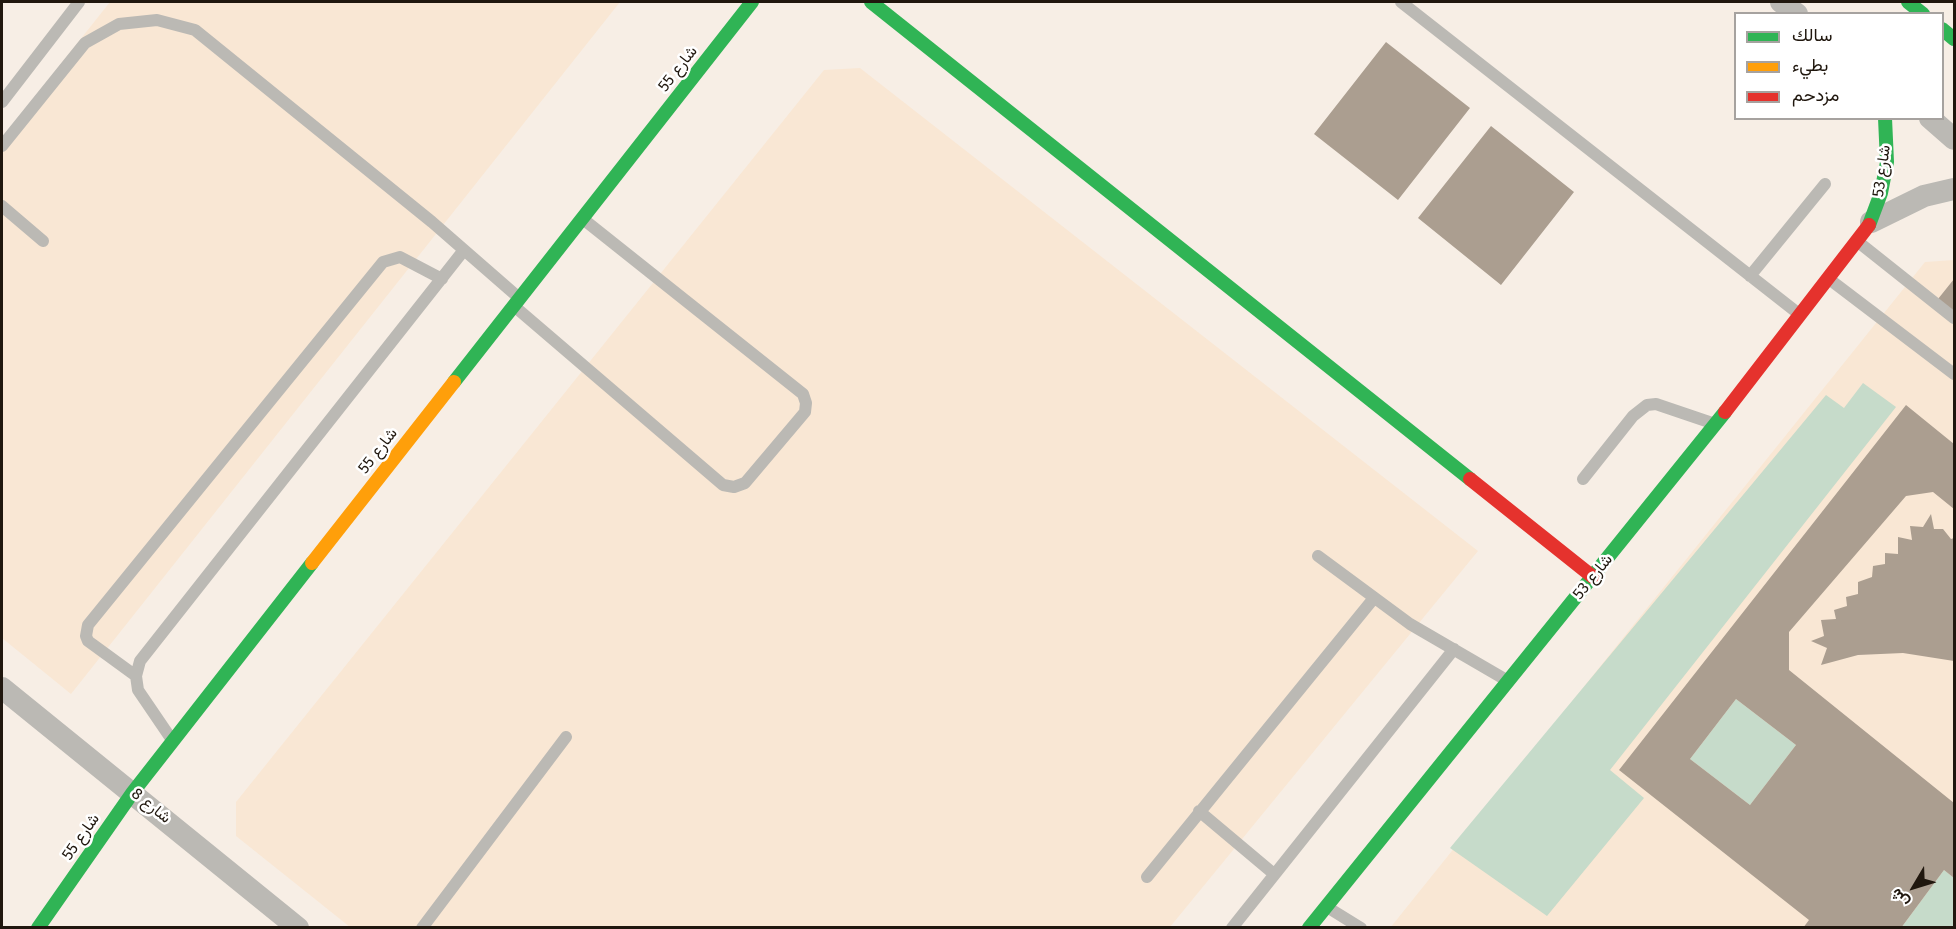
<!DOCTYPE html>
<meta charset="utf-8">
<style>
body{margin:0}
#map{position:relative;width:1956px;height:929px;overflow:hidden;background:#f7eee5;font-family:"Fira Sans",Vazirmatn,sans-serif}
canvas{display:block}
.frame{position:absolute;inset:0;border:3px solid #20170e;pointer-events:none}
.legend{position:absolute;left:1734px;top:12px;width:210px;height:108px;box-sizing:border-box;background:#fff;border:2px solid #a6a29f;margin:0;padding:8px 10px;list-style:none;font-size:18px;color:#20170e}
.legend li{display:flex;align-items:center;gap:12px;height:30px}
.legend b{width:30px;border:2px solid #a6a29f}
.north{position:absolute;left:1884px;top:857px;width:60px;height:60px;-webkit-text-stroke:4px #fff;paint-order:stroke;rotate:232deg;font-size:16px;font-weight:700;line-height:24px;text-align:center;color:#20170e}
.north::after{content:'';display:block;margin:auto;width:21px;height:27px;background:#20170e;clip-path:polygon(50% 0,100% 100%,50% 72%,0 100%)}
</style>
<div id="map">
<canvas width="1956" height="929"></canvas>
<div class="frame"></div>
<ul class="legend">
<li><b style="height:8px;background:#30b455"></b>سالك</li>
<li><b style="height:8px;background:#ff9f0a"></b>بطيء</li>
<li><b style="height:8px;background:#e5322d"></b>مزدحم</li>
</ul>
<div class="north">ش</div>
</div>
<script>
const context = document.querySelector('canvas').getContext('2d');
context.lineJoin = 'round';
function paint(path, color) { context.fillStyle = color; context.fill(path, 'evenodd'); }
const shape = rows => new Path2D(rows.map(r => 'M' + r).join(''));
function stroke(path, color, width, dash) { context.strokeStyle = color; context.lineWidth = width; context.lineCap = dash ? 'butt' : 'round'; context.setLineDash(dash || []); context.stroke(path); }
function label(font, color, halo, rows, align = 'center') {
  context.font = font + ' "Fira Sans",Vazirmatn,sans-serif'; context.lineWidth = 5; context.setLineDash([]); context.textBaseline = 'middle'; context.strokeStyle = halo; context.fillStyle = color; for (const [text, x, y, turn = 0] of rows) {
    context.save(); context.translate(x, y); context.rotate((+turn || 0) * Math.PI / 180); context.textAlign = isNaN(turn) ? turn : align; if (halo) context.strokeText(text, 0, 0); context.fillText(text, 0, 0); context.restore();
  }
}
paint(shape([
 [110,2,620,2,71,694,2,638,2,138],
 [860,68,1478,551,1170,927,350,927,236,836,236,802,824,70],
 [1954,260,1954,927,1390,928,1925,262]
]), '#f9e7d4');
paint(shape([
 [1863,383,1896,407,1610,770,1644,798,1547,916,1450,848,1826,395,1844,408],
 [1736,699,1796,745,1750,805,1690,759],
 [1944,870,1954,878,1954,927,1901,928]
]), '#c6dbca');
paint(shape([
 [1386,42,1470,108,1398,200,1314,134],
 [1491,126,1574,192,1501,285,1418,218],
 [1954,279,1954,312,1938,299],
 [1906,405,1954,444,1954,509,1933,492,1906,496,1789,632,1789,670,1954,803,1954,878,1944,870,1901,928,1803,928,1809,920,1619,770],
 [1736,699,1796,745,1750,805,1690,759],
 [1931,514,1934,529,1943,529,1951,539,1954,538,1954,661,1903,653,1858,655,1821,665,1827,648,1811,641,1824,636,1821,620,1836,619,1834,610,1847,606,1846,597,1858,594,1858,582,1872,577,1873,566,1885,564,1885,553,1898,554,1898,537,1912,540,1910,526,1923,527]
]), '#ab9e90');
stroke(shape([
 [1401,2,1799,314],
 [2,102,79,2],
 [2,146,85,43,119,24,157,20,195,30,432,222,518,297],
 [2,206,43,241],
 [1857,241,1954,318],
 [1750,276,1825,184],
 [1829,279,1954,374],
 [514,306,723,485,734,487,745,483,805,412,806,403,803,394,583,219],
 [1583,479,1633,416,1647,405,1656,404,1715,424],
 [1318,556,1410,624,1508,681],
 [136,676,88,641,86,636,88,625,383,262,400,257,442,279],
 [172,740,138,690,136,676,140,661,464,250],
 [1199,811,1274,874],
 [1147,877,1374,598],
 [1327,907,1361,928],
 [422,928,566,737],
 [1232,928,1454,649]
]), '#bbb9b4', 12);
stroke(shape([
 [1781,2,1797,14],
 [1930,118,1954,139],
 [1871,222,1924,196,1954,189],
 [2,688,298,928]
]), '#bbb9b4', 22);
stroke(shape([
 [871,2,1470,479],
 [1908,2,1923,14],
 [1942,29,1954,39],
 [1869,225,1881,193,1887,162,1885,118],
 [454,382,752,2],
 [38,928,133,792,312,563],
 [1309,928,1725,412]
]), '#30b455', 14);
stroke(shape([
 [312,563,454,382]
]), '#ff9f0a', 14);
stroke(shape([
 [1725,412,1869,225],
 [1470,479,1593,577]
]), '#e5322d', 14);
label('16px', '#20170e', '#fff', [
 ["شارع 55",678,69,-52],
 ["شارع 53",1882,171,-82],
 ["شارع 55",378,451,-52],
 ["شارع 53",1593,577,-51],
 ["شارع 8",151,806,39],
 ["شارع 55",81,837,-55]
]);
</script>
